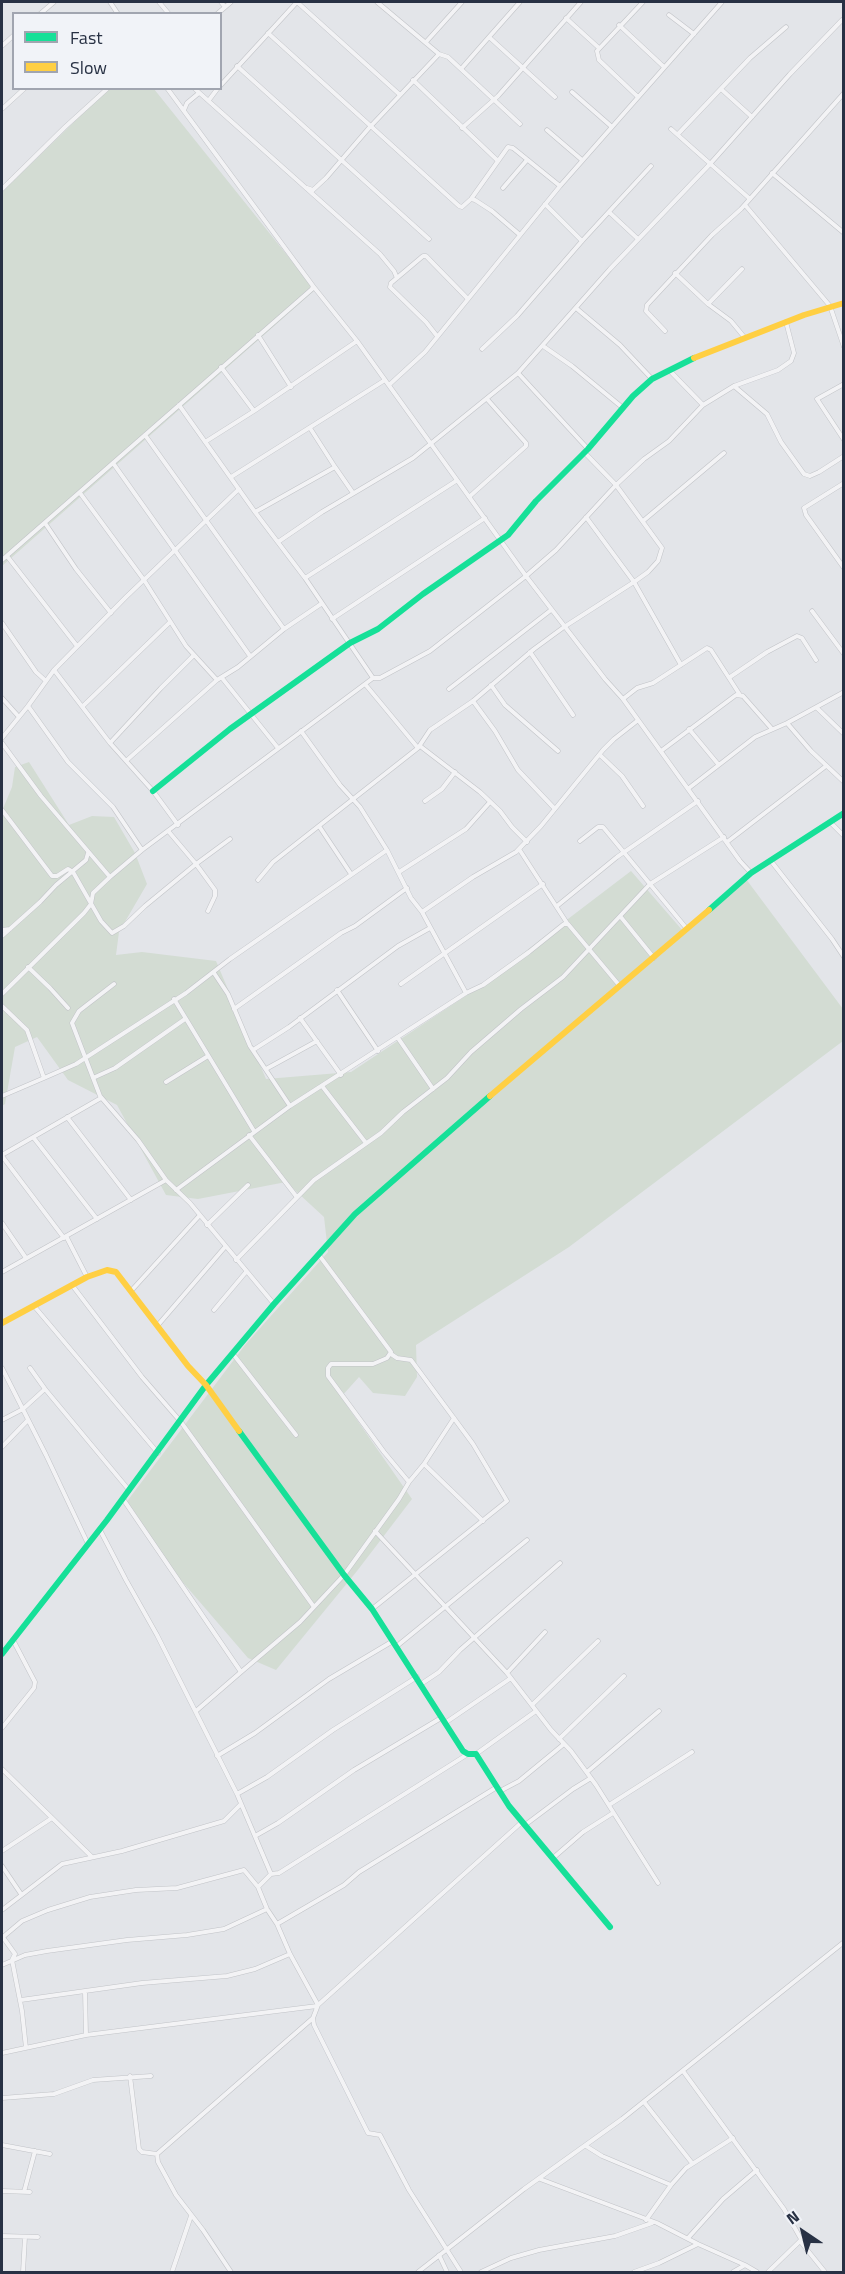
<!DOCTYPE html>
<style>
body{margin:0}
#map{position:relative;width:845px;height:2274px;overflow:hidden;background:#e3e5e9;font-family:"Titillium Web",sans-serif}
canvas{display:block}
.frame{position:absolute;inset:0;border:3px solid #283144;pointer-events:none}
.legend{position:absolute;left:12px;top:12px;width:210px;height:78px;box-sizing:border-box;background:#f1f3f8;border:2px solid #a1a5b0;margin:0;padding:8px 10px;list-style:none;font-size:18px;color:#283144}
.legend li{display:flex;align-items:center;gap:12px;height:30px}
.legend b{width:30px;border:2px solid #a1a5b0}
.north{position:absolute;left:773px;top:2202px;width:60px;height:60px;-webkit-text-stroke:4px #f1f3f8;paint-order:stroke;rotate:325deg;font-size:16px;font-weight:700;line-height:24px;text-align:center;color:#283144}
.north::after{content:'';display:block;margin:auto;width:21px;height:27px;background:#283144;clip-path:polygon(50% 0,100% 100%,50% 72%,0 100%)}
</style>
<div id="map">
<canvas width="845" height="2274"></canvas>
<div class="frame"></div>
<ul class="legend">
<li><b style="height:8px;background:#16e098"></b>Fast</li>
<li><b style="height:8px;background:#ffcf43"></b>Slow</li>
</ul>
<div class="north">N</div>
</div>
<script>
const context = document.querySelector('canvas').getContext('2d');
context.lineJoin = 'round';
function paint(path, color) { context.fillStyle = color; context.fill(path, 'evenodd'); }
const shape = rows => new Path2D(rows.map(r => 'M' + r).join(''));
function stroke(path, color, width, dash) { context.strokeStyle = color; context.lineWidth = width; context.lineCap = dash ? 'butt' : 'round'; context.setLineDash(dash || []); context.stroke(path); }
paint(shape([
 [108,89,154,89,315,290,2,566,2,192],
 [29,762,69,825,92,816,114,817,135,853,147,884,119,932,116,955,142,952,216,961,266,1079,351,1072,476,989,631,871,683,931,746,879,843,1009,843,1041,569,1247,416,1345,417,1377,405,1396,373,1393,359,1377,341,1397,412,1499,357,1571,276,1670,248,1658,174,1572,125,1504,245,1345,328,1252,324,1217,286,1182,198,1199,166,1195,117,1105,68,1080,37,1037,15,1047,5,1104,2,1106,2,811,12,787,15,767]
]), '#d3dcd3');
const street = shape([
 [110,2,118,14],
 [159,2,169,14],
 [221,2,225,7],
 [297,2,399,94],
 [377,2,439,54,448,57,520,124],
 [520,2,489,37,555,97],
 [40,14,54,2],
 [217,14,231,2],
 [669,15,694,34],
 [566,18,599,48],
 [619,25,664,67],
 [268,33,459,206,462,207,471,199,508,147,513,148,560,186],
 [426,42,462,2],
 [2,46,14,35],
 [237,66,429,239],
 [461,69,489,37],
 [413,80,497,160],
 [220,86,297,2],
 [194,88,380,254,394,271,397,278],
 [721,89,752,117],
 [572,92,612,127],
 [638,97,599,60,597,51,643,2],
 [209,100,218,88],
 [2,109,25,88],
 [184,110,187,103,199,93],
 [462,128,498,96,581,2],
 [671,129,750,199],
 [547,130,582,160],
 [678,134,750,58,786,27],
 [772,173,844,233],
 [307,188,313,190,326,178,369,128,439,54],
 [503,188,527,160],
 [2,189,65,127,108,88],
 [471,199,475,200,492,211,520,235],
 [545,204,582,241],
 [745,205,830,306,844,347],
 [609,212,638,239],
 [675,273,708,304,731,321,745,338],
 [313,286,357,341,526,576,605,679,623,699,740,861,751,873],
 [708,304,742,269],
 [576,308,620,345,652,379],
 [665,331,646,311,647,305,712,235,741,209,844,93],
 [258,335,291,387],
 [437,336,426,322,390,287,391,283,423,256,426,256,468,299],
 [543,346,572,366,623,408],
 [482,349,517,316,582,241,651,166],
 [221,367,254,411,357,341],
 [670,371,703,405],
 [518,373,588,449],
 [844,384,817,399,844,440],
 [389,385,425,352,560,186,722,2],
 [734,386,767,414,781,442,804,474,810,476,819,472,844,456],
 [145,435,284,629],
 [205,442,254,411],
 [113,463,250,656],
 [335,467,353,493],
 [231,477,385,380],
 [844,483,804,508,806,515,844,568],
 [80,493,144,580,186,646,217,680],
 [469,497,526,446,526,443,487,399],
 [255,512,335,467,310,428],
 [586,517,634,582,681,665],
 [643,521,724,453],
 [45,523,76,569,111,613],
 [278,542,322,512,413,458,518,373,610,269,710,164,790,74,842,20],
 [7,556,77,646],
 [2,560,312,289,313,286,167,88],
 [305,578,456,481],
 [812,611,844,654],
 [332,619,485,518],
 [2,623,36,672,46,681],
 [530,652,573,715],
 [54,670,110,743,153,791,178,825],
 [730,677,767,652,797,636,802,638,816,660],
 [222,678,278,748],
 [373,678,380,678,430,651,526,576,556,550,616,485,644,459,669,441,703,405,734,386,778,370,791,361,794,353,786,322],
 [365,684,418,748],
 [491,685,505,705,558,751],
 [449,689,551,610],
 [2,698,19,717],
 [623,699,637,688,653,683,707,648,711,650,740,695],
 [473,701,495,731,518,770,554,808],
 [28,706,68,762,113,807,142,850],
 [83,706,170,622],
 [817,708,844,734],
 [787,723,811,751,844,782],
 [689,729,718,764],
 [2,738,28,706,54,670,126,597,239,489],
 [2,743,41,796,110,877],
 [110,743,161,688,193,656],
 [420,746,480,792,500,811,512,827,527,842],
 [661,751,736,695,743,696,772,729],
 [600,755,622,776,643,806],
 [127,760,217,680,238,667,284,629,321,604],
 [689,788,755,737,787,723,844,692],
 [425,801,442,789,455,772],
 [2,810,52,876,57,876,68,869,73,872,101,921,112,933,124,926,145,906,196,864,169,832],
 [830,822,844,836],
 [319,826,351,874],
 [580,841,598,827,603,827,687,929],
 [727,842,826,766],
 [519,849,567,923],
 [387,850,411,898,422,912,466,993],
 [771,861,832,939,844,957],
 [399,872,466,829,490,802],
 [258,880,273,862,418,748,430,730,473,701,534,649,564,627,634,582,648,572,658,561,662,548,616,485,584,452],
 [557,906,617,857,698,801],
 [208,911,215,896,215,890,196,864,230,839],
 [422,912,473,877,516,852,541,826,603,750,614,739,637,721],
 [620,916,654,958],
 [2,930,10,929],
 [2,936,40,902,56,885,86,860,88,853],
 [28,967,50,988,68,1008],
 [214,973,228,994,250,1046,290,1106],
 [114,984,79,1011,72,1023,100,1096,138,1140,166,1180,190,1203,274,1304],
 [401,984,543,884],
 [337,990,378,1051],
 [2,994,84,913,91,904,93,893,110,877,142,850,373,678,305,578,255,512,179,405],
 [174,999,254,1131],
 [2,1006,27,1030,44,1078,2,1096],
 [234,1009,341,933,355,926,407,888],
 [300,1018,341,1075],
 [398,1038,433,1089],
 [253,1050,289,1027,398,946,430,928],
 [266,1069,317,1041],
 [44,1078,76,1064,186,993,230,959,387,850,360,807,340,785,301,731],
 [93,1078,115,1068,185,1019],
 [166,1082,208,1056],
 [322,1086,366,1143],
 [67,1117,131,1200],
 [249,1135,296,1196],
 [33,1137,97,1219],
 [2,1155,101,1098],
 [2,1156,64,1238],
 [176,1190,290,1106,466,993,483,985,529,952,564,924,568,924,619,985],
 [2,1223,26,1258],
 [207,1225,248,1185],
 [66,1236,87,1277],
 [236,1260,314,1180,381,1133,403,1112,447,1078,471,1052,521,1009,563,977,650,884,724,837],
 [2,1272,166,1180],
 [72,1285,142,1377,181,1422,314,1607],
 [131,1291,200,1215],
 [34,1306,158,1453],
 [214,1310,246,1272],
 [158,1325,225,1247],
 [233,1354,296,1435],
 [2,1368,46,1455,88,1544],
 [30,1368,45,1389,129,1490],
 [2,1420,23,1409,45,1389],
 [2,1447,28,1420],
 [424,1464,483,1521],
 [409,1482,424,1464,454,1418],
 [123,1499,241,1672,300,1622,344,1575,399,1499,409,1482,384,1452,328,1376,328,1368,331,1364,373,1364,387,1358,391,1352,319,1255],
 [100,1530,126,1580,157,1635,237,1794,271,1874,258,1887,267,1909,277,1924,290,1954,318,2005],
 [375,1531,507,1673,551,1730,571,1751,596,1785,658,1883],
 [372,1609,507,1501,473,1444,411,1360,397,1358,391,1354],
 [397,1646,527,1540],
 [507,1673,545,1632],
 [421,1684,439,1672,460,1650,560,1563],
 [532,1705,598,1641],
 [196,1711,241,1672],
 [445,1723,511,1678],
 [2,1728,34,1688,35,1682,13,1640],
 [559,1739,624,1676],
 [476,1754,536,1711],
 [217,1756,255,1733,329,1679,393,1641],
 [2,1769,92,1857],
 [587,1772,659,1711],
 [500,1791,519,1781,564,1744],
 [237,1794,267,1777,333,1730,417,1677],
 [609,1805,692,1752],
 [525,1825,573,1789,591,1778],
 [255,1836,278,1823,354,1770,441,1718],
 [2,1851,52,1818],
 [553,1858,583,1832,613,1813],
 [2,1866,21,1894],
 [271,1874,279,1873,468,1754],
 [2,1910,62,1864,122,1851,224,1821,240,1805],
 [277,1924,344,1885,359,1872,497,1787],
 [2,1936,15,1954,12,1960,22,2011,26,2048],
 [3,1937,22,1921,48,1910,90,1897,136,1890,177,1888,244,1870,258,1887],
 [2,1965,25,1955,47,1951,127,1940,187,1935,224,1929,267,1909],
 [85,1991,86,2035],
 [21,2000,142,1983,227,1976,255,1969,290,1954],
 [2,2053,86,2035,317,2006],
 [683,2071,784,2209,801,2239,800,2241,768,2272],
 [130,2076,139,2149,142,2152,157,2154,158,2162,176,2195,203,2230,231,2272],
 [2,2098,54,2094,93,2080,151,2076],
 [644,2102,692,2163],
 [2,2145,50,2154],
 [586,2146,602,2156,671,2185],
 [157,2154,313,2018],
 [540,2179,657,2223,698,2244,745,2265,757,2272],
 [2,2191,30,2192],
 [24,2192,35,2151],
 [646,2220,671,2185,686,2168,733,2138],
 [2,2236,38,2237],
 [688,2238,723,2199,757,2170],
 [800,2241,825,2272],
 [439,2255,447,2272],
 [23,2272,25,2237],
 [172,2272,191,2216],
 [418,2272,524,2189,622,2119,844,1942],
 [461,2272,409,2190,380,2135,368,2133,314,2025,313,2018,318,2005,522,1822],
 [481,2272,511,2258,539,2250,615,2236,652,2223],
 [634,2272,659,2263,698,2244],
 [733,2272,745,2265]
]);
stroke(street, '#c1c3c7', 5);
stroke(street, '#f3f3f5', 4);
stroke(shape([
 [153,791,230,729,350,643,378,629,423,594,508,535,536,501,588,449,633,396,652,379,694,358],
 [709,910,751,873,844,813],
 [239,1431,344,1575,372,1609,463,1751,468,1754,476,1754,509,1806,610,1927],
 [2,1654,107,1520,206,1385,274,1304,355,1214,490,1096]
]), '#16e098', 6);
stroke(shape([
 [694,358,804,315,844,303],
 [490,1096,709,910],
 [2,1323,87,1277,107,1270,116,1272,188,1366,206,1385,239,1431]
]), '#ffcf43', 6);
</script>
